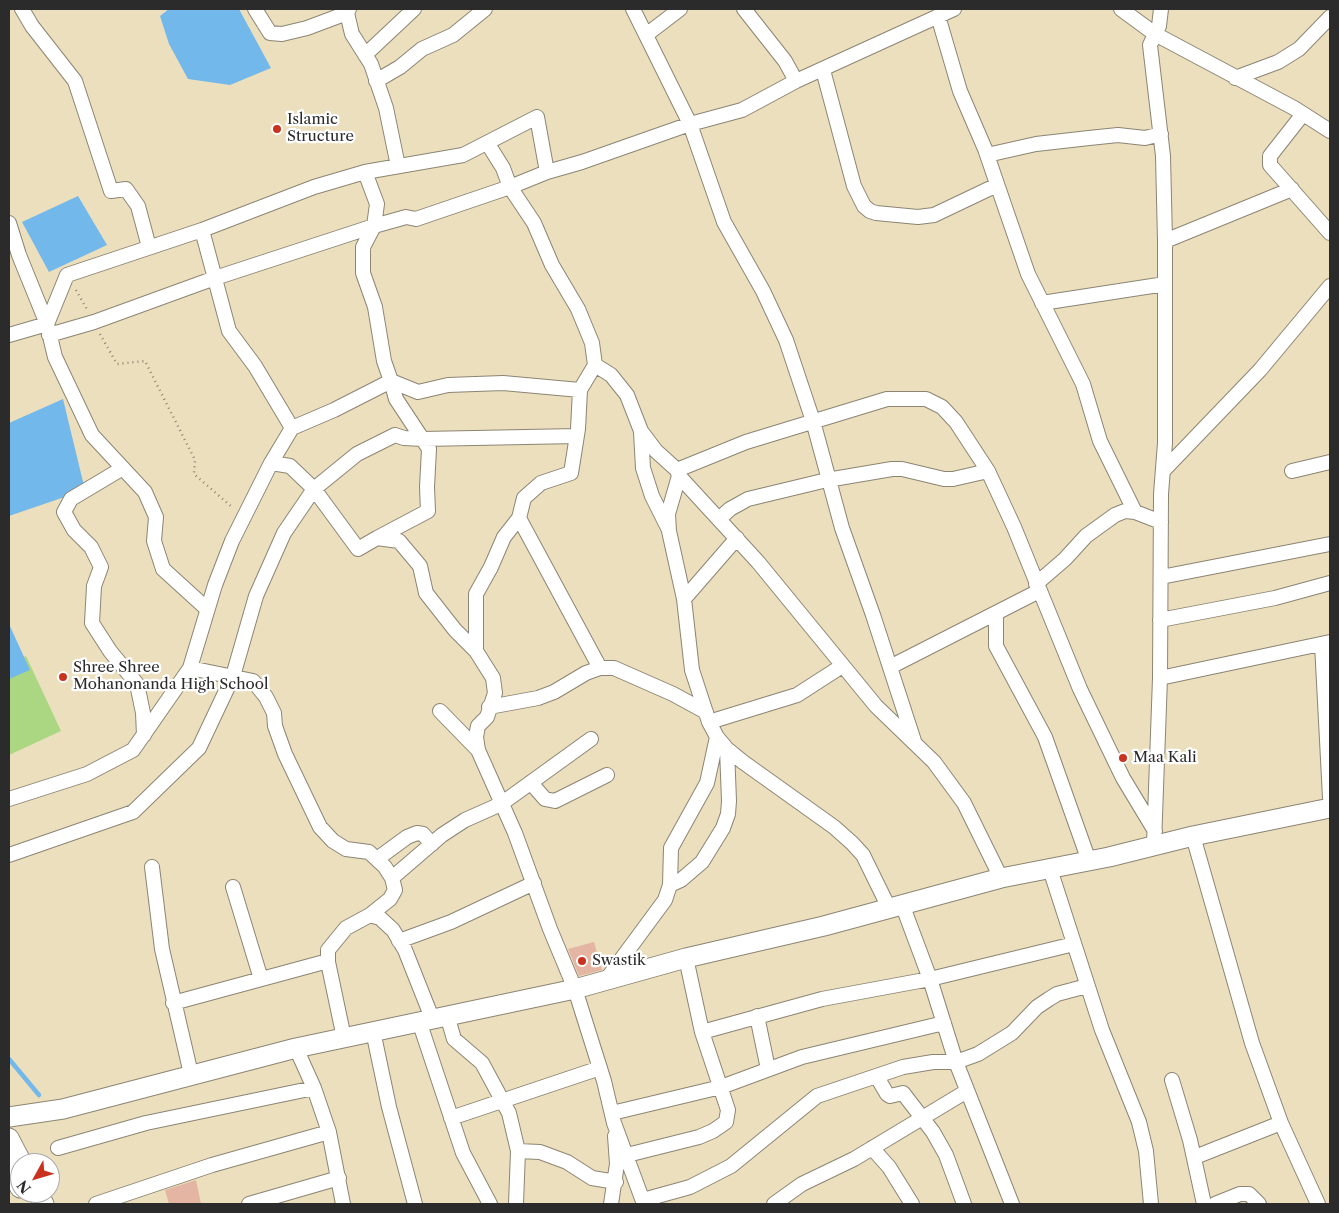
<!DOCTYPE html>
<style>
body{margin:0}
#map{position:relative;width:1339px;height:1213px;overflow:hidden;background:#ecdfbd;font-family:"Libre Caslon Text",serif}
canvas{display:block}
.frame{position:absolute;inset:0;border:10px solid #2b2b2b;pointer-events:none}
.north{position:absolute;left:10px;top:1153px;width:50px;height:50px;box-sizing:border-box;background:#fff;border:1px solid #aaa;border-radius:50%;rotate:231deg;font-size:14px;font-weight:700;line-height:20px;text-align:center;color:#2b2b2b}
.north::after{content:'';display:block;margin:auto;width:18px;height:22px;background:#c8321e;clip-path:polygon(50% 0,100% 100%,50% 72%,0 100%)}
</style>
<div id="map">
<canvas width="1339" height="1213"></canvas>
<div class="frame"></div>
<div class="north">N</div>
</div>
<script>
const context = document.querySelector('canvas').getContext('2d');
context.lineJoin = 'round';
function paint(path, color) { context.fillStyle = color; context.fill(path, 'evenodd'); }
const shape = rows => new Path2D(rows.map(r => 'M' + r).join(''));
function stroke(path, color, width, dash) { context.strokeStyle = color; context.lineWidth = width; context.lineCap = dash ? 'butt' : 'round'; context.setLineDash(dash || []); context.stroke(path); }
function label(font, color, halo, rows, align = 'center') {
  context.font = font + ' "Libre Caslon Text",serif'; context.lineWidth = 4.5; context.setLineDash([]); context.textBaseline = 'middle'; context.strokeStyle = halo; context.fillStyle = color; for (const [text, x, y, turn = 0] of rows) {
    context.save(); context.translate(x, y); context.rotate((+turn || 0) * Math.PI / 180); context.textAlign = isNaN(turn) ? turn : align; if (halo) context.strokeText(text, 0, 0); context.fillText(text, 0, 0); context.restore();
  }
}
paint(shape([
 [26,656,61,731,9,755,9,663]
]), '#abd783');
paint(shape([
 [169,9,239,9,271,68,230,85,188,79,169,44,160,16],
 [78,196,107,245,49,272,22,222],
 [63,399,85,490,9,516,9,423],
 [9,624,30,670,9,679]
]), '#73b8ea');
stroke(shape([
 [9,1059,39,1095]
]), '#73b8ea', 4.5);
paint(shape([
 [594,942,602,970,579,976,568,949],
 [196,1180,201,1204,169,1204,165,1190]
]), '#e4b5a3');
const minor = shape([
 [22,9,32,26,75,81,111,191,126,189,138,206,149,247],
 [255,9,270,33,282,34,307,28,347,13],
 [349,9,347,13,352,34,371,64,386,108,398,166],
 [633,9,690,124,724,222,763,291,786,340,813,421,842,528,873,615,914,741],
 [744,9,785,61,796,81],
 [1121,9,1155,34,1294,108,1330,131],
 [938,16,960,91,985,149,1028,274,1083,384,1100,441,1135,512],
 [646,35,680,9],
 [365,55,414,9],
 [823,70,854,186,864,206,870,211,876,213,918,217,934,215,997,185],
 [1235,78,1278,62,1299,49,1330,17],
 [376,81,400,67,422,49,453,35,485,9],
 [1303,114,1270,156,1270,165,1330,233],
 [987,155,1036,144,1089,138,1118,135,1145,138,1161,134],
 [365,172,377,204,374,226,363,247,363,273,375,307,384,361,391,381,418,392,448,385,503,383,580,390,595,365,592,343,578,309,552,265,534,223,510,187,503,168,488,144],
 [9,223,19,255,47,324,55,357,92,435,145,492,156,517,154,541,163,569,207,609],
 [1165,241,1292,189],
 [1042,303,1165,284],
 [9,335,47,324,67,275,202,230,314,187,365,172,463,155,537,117,547,172,582,162,690,124,742,110,796,81,954,9],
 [49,335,94,322,215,278,374,226,406,217,416,219,510,187,547,172],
 [595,365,611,375,627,395,641,431,656,451,677,470,679,476,668,514,669,531,684,599,692,670,709,722,717,737,727,749,743,762,834,827,852,843,863,855,889,908],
 [292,428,334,410,391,381,396,399,429,449,427,487,428,511,377,538],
 [641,432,643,468,652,496,668,528],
 [271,463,290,466,314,489,358,549,377,538,399,541,420,566,426,593,455,630,476,651,493,678,495,693,487,717,478,726,476,737,478,750,515,833,550,929,575,989,604,1081,614,1123,644,1204],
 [123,468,71,499,64,512,74,530,91,547,101,567,94,586,92,623,110,651,137,684,143,713,144,735],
 [677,470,746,442,887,399,926,399,942,407,956,422,988,471,1014,527,1080,689,1123,778,1155,831],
 [1163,471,1260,370,1330,286],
 [1292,471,1330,462],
 [679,476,758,562,876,706,934,762,964,803,1001,878],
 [519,518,600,668],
 [719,519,730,509,748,499,827,480,892,469,902,469,944,479,953,479,988,471],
 [1161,577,1330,544],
 [1036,584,1065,559,1086,536,1115,515,1125,511,1135,512,1161,522],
 [684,599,737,538],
 [996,613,996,646,1045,737,1089,861],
 [1160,620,1275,598,1330,583],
 [1322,644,1330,798],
 [476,651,476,594,491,567,504,537,519,518,524,498,541,483,571,473,578,429,580,390],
 [890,667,1039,591],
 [190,668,253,681,266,697,274,713,275,726,285,754,320,827,333,841,346,849,369,852,385,867,392,878,395,890,390,899,370,915],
 [1160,678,1330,642],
 [489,707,538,698,554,692,586,673,600,668,614,668,673,694,706,712],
 [440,711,478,750],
 [709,722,797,695,842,666],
 [531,783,545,799,555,801,607,775],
 [9,799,87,774,133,750,190,668,215,585,232,541,271,463,292,428,255,366,229,331,202,230],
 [1193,836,1252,1043,1281,1123,1318,1204],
 [1154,844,1160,678,1161,494,1165,443,1165,241,1163,156,1150,45,1159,26,1161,9],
 [9,855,133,812,199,748,233,676,256,596,284,533,314,489,357,454,395,435,404,438,423,439,577,436],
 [377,859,407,837,417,833,423,834,432,844],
 [152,867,162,949,191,1074],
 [1050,869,1102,1030,1139,1122,1146,1151,1151,1204],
 [392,878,442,835,465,820,501,804,591,739],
 [670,885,681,880,702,862,723,828,728,814,729,801,727,749],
 [233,887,261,979],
 [902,904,930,979,956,1062,1012,1204],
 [399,941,451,922,534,883],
 [606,980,665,900,670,885,671,848,707,783,717,737],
 [173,1003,328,961],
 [447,1015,454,1039,482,1063,509,1113,518,1151,516,1204],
 [757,1016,768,1069],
 [419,1021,463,1153,490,1204],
 [373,1031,389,1107,415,1204],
 [702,1032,822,999,930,979,1074,944],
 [344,1038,328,962,328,950,346,928,370,915,380,918,393,930,405,950,432,1018],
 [296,1048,314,1088,329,1132,343,1204],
 [877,1077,887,1094,890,1096,903,1093,933,1132,946,1155,964,1204],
 [1172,1080,1190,1140,1204,1204],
 [612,1113,721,1087,802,1057,944,1023],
 [451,1118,600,1068],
 [58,1148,146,1123,314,1088],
 [872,1148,889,1167,912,1204],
 [518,1151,540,1152,567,1162,592,1178,616,1182],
 [627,1155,699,1137,713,1131,726,1122,728,1110,702,1032,686,958],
 [1195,1157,1281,1123],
 [643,1200,690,1187,731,1166,817,1096,903,1067,933,1062,956,1062,978,1054,1012,1033,1037,1007,1049,999,1057,994,1087,986],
 [96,1204,212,1165,329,1132],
 [249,1204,339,1178],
 [611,1204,617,1164,615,1136],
 [774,1204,802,1184,854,1159,967,1091],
 [1215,1204,1240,1194,1249,1194,1259,1204]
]);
const secondary = shape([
 [9,1117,63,1109,296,1048,575,989,686,958,824,926,1001,878,1109,857,1193,836,1330,808],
 [9,1138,22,1163],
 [9,1167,20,1188],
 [38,1193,44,1204]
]);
stroke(minor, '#8c8574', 16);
stroke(secondary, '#8c8574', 21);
stroke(shape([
 [76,290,88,311],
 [100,334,117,364,145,361,195,460,194,474,233,508]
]), '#8c8574', 2.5, [1, 4]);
stroke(minor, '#fff', 14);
stroke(secondary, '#fff', 19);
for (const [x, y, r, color] of [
 [277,129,5,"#c8321e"],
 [63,677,5,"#c8321e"],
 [1123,758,5,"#c8321e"],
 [582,961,5,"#c8321e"]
]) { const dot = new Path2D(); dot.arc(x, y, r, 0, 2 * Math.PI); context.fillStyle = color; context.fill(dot); stroke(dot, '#fff', 2); }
label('15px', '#2b2b2b', '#fff', [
 ["Islamic",287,120],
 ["Structure",287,137],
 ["Shree Shree",73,668],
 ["Mohanonanda High School",73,685],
 ["Maa Kali",1133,758],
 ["Swastik",592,961]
], 'left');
</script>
